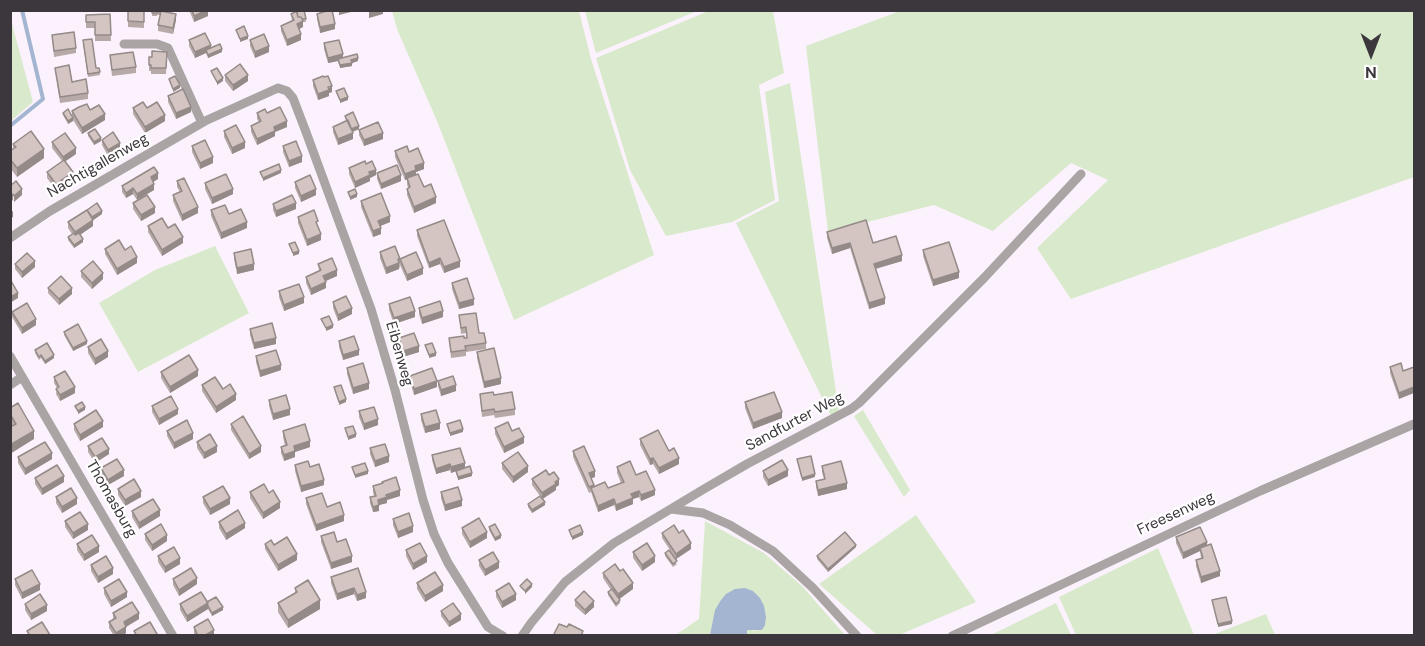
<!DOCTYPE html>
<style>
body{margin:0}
#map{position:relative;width:1425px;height:646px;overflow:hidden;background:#fcf2fd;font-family:"DM Sans",sans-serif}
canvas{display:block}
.frame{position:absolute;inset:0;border:12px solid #3b373c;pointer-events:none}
.north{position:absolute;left:1341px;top:24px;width:60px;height:60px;-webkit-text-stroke:4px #fff;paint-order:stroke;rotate:180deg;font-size:16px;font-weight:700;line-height:24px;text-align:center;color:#3b373c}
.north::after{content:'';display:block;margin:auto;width:21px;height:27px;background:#3b373c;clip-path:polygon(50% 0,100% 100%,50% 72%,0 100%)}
</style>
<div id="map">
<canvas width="1425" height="646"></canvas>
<div class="frame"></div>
<div class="north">N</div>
</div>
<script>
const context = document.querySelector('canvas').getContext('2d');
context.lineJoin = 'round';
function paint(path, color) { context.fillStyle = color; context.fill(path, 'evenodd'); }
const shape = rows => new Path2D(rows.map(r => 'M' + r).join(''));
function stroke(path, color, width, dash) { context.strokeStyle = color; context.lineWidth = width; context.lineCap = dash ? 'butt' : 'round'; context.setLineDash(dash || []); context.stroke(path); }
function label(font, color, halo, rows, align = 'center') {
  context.font = font + ' "DM Sans",sans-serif'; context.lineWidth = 4.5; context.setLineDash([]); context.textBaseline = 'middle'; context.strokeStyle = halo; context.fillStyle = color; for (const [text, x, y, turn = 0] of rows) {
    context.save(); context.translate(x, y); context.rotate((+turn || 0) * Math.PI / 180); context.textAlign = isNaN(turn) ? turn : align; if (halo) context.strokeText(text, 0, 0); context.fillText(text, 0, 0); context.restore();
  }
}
paint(shape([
 [711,10,773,11,784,73,759,85,775,200,732,222,666,236,630,170,596,58],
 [392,11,579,11,591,59,654,255,514,320,437,121,397,29],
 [585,11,585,10,697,11,596,53],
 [900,11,1414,11,1414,177,1071,299,1037,248,1108,180,1071,163,993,231,934,205,828,232,806,46],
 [10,16,33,102,11,121,10,121],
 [790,83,839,412,831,416,736,223,779,201,765,92],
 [215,246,249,313,138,372,99,303,155,270],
 [863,410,910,490,904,497,854,416],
 [916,515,976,602,899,635,877,635,819,584],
 [705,521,764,553,802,586,845,635,748,635,747,633,747,630,750,629,754,631,765,625,712,628,710,635,674,636,699,619],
 [1158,548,1194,635,1076,635,1059,597],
 [1056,603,1071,635,989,636],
 [1266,614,1275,635,1212,635]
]), '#d9e9cc');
paint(shape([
 [745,588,753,591,760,598,764,606,766,617,765,625,762,630,747,630,747,633,748,635,710,635,715,610,721,600,726,594,735,589]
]), '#a3b5d0');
stroke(shape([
 [10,126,43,99,22,10]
]), '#a3b5d0', 4);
stroke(shape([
 [124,44,157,44,168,48,202,123],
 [10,238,50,211,205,121,278,88,287,91,293,98,306,132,371,309,395,390,423,500,434,534,448,563,488,627,503,636],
 [10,356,173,636],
 [10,385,22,377],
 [671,509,703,513,730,525,773,551,813,588,857,636],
 [522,636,531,623,565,582,614,543,704,489,747,464,851,409,859,403,984,278,1081,174],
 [952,636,1260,491,1414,424]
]), '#aba4a4', 9);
paint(shape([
 [144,10,144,28,128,27,128,21],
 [152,10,164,10,164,12,176,20,173,34,158,31,158,25,160,15,157,15,157,16,152,16],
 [189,10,208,10,208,16,194,22],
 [296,10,304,10,306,22,303,22,303,27,299,29,301,40,287,46,281,31,281,26,292,21,291,14,296,12],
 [110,14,111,41,95,41,95,28,86,28,86,15],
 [317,14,335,29,320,33,317,19],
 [52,35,76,48,76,53,54,57],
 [189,40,222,52,208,58,206,53,195,58,189,46],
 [250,40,269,52,255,58,250,46],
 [83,43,96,68,99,68,100,75,88,77],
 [324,43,343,58,358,61,352,63,352,66,340,68,338,61,328,63,324,49],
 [167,52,166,74,151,74,151,71,149,71,149,57,152,57],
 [110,55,136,67,136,73,112,76],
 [55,68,72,82,88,93,88,99,60,103],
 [225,75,248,81,233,91,225,81],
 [313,80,332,92,329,93,329,96,318,100,313,86],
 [168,96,191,112,176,119,168,102],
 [133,108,147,108,165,121,145,133,133,114],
 [90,110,105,120,82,134,73,120,73,121,68,124,63,115,63,113,72,115,72,111],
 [257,113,267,113,287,127,275,132,275,136,257,145,251,132,251,126,259,122,257,119],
 [345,116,359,129,352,132,353,139,338,145,333,132,333,127,346,121],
 [359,130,383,139,364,146,359,135],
 [224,131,245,148,232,154,224,137],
 [88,133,101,141,94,145,88,136],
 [102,140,120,149,108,156,102,145],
 [52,142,76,154,65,161,73,178,56,190,47,178,47,172,62,161,52,148],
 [13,144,44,158,17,177,10,168,10,151,13,149],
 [192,146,213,163,200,169,192,152],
 [283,146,302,162,289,167,283,152],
 [395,151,409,152,424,169,416,172,416,174,436,203,414,213,407,195,407,189,408,188,407,184,407,180,405,180,395,157],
 [366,164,376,175,370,178,370,181,355,188,349,174,349,168],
 [377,173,401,181,381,189,377,179],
 [158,179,153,182,154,190,137,200,133,194,126,198,122,192,122,186],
 [177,181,198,213,182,221,173,201,173,195,180,192,177,187],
 [295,182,316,195,301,202,295,188],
 [205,183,233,194,212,204,205,189],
 [361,201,390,222,380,226,381,234,373,237,361,207],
 [133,203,155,213,141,221,133,209],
 [273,204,296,209,276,217,273,210],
 [211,210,229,214,247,228,221,239,211,216],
 [102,214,93,220,93,226,80,235,83,242,74,248,68,240,68,237,72,234,68,228,68,222],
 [298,217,318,227,321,240,307,246,298,223],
 [148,226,168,228,183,243,162,256,148,232],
 [417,230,460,267,444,273,440,264,429,268,417,236],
 [827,232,902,261,876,269,885,304,869,309,850,248,832,254,827,238],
 [105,249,137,263,117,275,105,254],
 [923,250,959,278,933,286,923,256],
 [380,252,400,265,399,269,386,274,380,258],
 [234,253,254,270,237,274,234,259],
 [400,259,423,274,407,281,400,265],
 [15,264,35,267,22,278,15,269],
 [318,264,337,276,326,281,326,288,311,295,306,283,306,277,319,271],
 [81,271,103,279,92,289,81,277],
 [452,283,474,305,459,309,452,289],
 [48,288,72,294,59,305,48,293],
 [279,291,304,303,284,311,279,297],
 [333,302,352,314,338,321,333,308],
 [389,304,415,317,394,324,389,310],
 [419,308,443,317,422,324,419,314],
 [12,312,36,325,22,334,12,317],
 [459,315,479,333,486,343,486,349,466,352,466,356,451,358,449,338,466,338,466,333,461,334],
 [250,329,276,344,254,349,250,335],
 [64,332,87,344,73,351,64,335],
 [399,338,419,352,403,357,399,344],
 [339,341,359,355,343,360,339,347],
 [88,347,108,357,95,365,88,353],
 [35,350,54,358,45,364,41,358,39,360,35,353],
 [477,352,501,384,484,388,477,358],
 [256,356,281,370,260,377,256,362],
 [1401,363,1399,399,1390,373,1390,367],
 [347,368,369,389,353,394,347,374],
 [161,372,198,376,170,393,161,378],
 [410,376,437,387,414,395,410,382],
 [54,377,75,393,60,401,56,394,57,388,54,383],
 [438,381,456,391,441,396,438,386],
 [202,385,223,389,236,400,216,413,202,391],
 [480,394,494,395,515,409,515,415,495,418,494,415,482,417],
 [269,400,290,415,273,420,269,406],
 [745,402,782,418,753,429,745,408],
 [152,406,178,414,159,425,152,412],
 [10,408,34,439,12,426,10,423],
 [359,411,378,425,364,430,359,417],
 [421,414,440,429,425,433,421,420],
 [74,424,103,427,80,441,74,430],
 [231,424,261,452,249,459,231,430],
 [495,428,512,431,524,443,504,453,495,434],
 [167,431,193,439,174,449,167,436],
 [283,431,310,447,295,452,295,457,284,461,281,453,281,447,285,446,283,437],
 [640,439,669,451,679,464,659,474,653,464,650,465,640,445],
 [197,442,217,452,204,459,197,448],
 [88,446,109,454,95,463,88,452],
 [370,448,389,462,375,467,370,454],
 [573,451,595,477,591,478,594,487,608,488,621,483,617,473,617,467,636,475,655,495,641,501,639,497,633,499,633,504,616,511,614,505,598,512,591,492,589,493,573,457],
 [29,452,52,459,25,475,18,463,18,457],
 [432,455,465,468,472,476,458,480,456,471,451,473,450,470,436,474,432,460],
 [502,463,528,472,513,483,502,469],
 [295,465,324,485,301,492,295,471],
 [822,466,847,489,818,496,816,487,816,481,824,479,822,472],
 [101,468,124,476,108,485,101,474],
 [763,471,788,476,768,486,763,477],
 [549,475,559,485,556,487,556,490,543,499,545,505,532,513,528,507,528,504,540,496,532,485,532,479],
 [35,478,64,482,42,495,35,484],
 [373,486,400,496,387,500,387,503,379,505,379,511,373,512,370,503,370,497,374,496,373,492],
 [118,489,141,497,125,506,118,495],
 [250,492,269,493,280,508,263,519,250,498],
 [441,492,462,506,445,511,441,498],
 [56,497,77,504,62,513,56,503],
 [203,497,230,504,210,515,203,503],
 [306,498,327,507,344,521,316,531,306,504],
 [132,511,160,516,139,529,132,517],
 [393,519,413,532,398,538,393,525],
 [65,521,88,530,73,539,65,527],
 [219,522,245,528,226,540,219,528],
 [489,527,501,538,495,541,489,530],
 [462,528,487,538,470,548,462,534],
 [662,533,691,549,676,559,662,538],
 [145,534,167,541,152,551,145,540],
 [321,536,337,542,352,562,331,569,321,542],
 [1176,537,1207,546,1220,576,1201,583,1196,566,1196,560,1201,558,1200,551,1183,559,1176,543],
 [77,544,99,552,84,561,77,550],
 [265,544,274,545,297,560,278,571,265,549],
 [856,547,828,572,817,559,817,556],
 [406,550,427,562,413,570,406,556],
 [633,552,655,562,642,571,633,558],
 [665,553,677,564,673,567,665,556],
 [158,556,180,564,165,573,158,562],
 [479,560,499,568,485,576,479,566],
 [91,565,113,574,98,583,91,571],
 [358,568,366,598,357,601,354,594,337,600,331,583,331,577],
 [603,573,633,589,619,599,620,603,616,607,608,595,608,592,611,590,603,578],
 [15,579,40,590,22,599,15,585],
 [173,579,197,584,179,596,173,585],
 [417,583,443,591,425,602,417,589],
 [104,588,127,597,111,607,104,594],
 [295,588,320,609,288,628,278,612,278,603,295,593],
 [496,591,516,600,502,608,496,597],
 [575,600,594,607,585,615,575,606],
 [207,602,223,610,212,616,208,609,187,622,180,610,180,604],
 [25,604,47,611,31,620,25,610],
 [441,611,461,620,449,627,441,616],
 [113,613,139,619,126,627,126,633,122,636,114,636,109,628,109,622,113,619],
 [194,627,214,635,195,636,194,633]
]), '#b6a9a7');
paint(shape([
 [208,10,208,16,194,22,194,16],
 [347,10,351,10,351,12,339,15,339,12],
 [375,10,383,10,383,14,369,18,369,12],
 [176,14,176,20,173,34,173,28],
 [303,21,303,27,297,30,297,24],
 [335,24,335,29,320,33,320,27],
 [301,34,301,40,287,46,287,40],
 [248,36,248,39,240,42,240,39],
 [211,45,211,51,206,50,206,53,195,58,195,52],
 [269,46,269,52,255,58,255,52],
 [222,49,222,52,208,58,208,55],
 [343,54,343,60,328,63,328,58],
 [358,58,358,61,352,63,352,66,340,68,340,65,351,60],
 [248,75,248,81,233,91,233,85],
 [223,78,223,81,217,85,217,82],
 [180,85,180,88,173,92,173,89],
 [332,86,332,92,329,93,329,96,318,100,318,94],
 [348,97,348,100,340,103,340,100],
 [191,107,191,112,176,119,176,113],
 [105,114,105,120,82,134,82,128],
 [165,115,165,121,145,133,145,127],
 [73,118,73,121,68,124,68,121],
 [287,121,287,127,275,132,275,136,257,145,257,139,274,127],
 [359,126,359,129,350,133,350,130],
 [353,133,353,139,338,145,338,139],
 [383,133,383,139,364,146,364,140],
 [101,138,101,141,94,145,94,142],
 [245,142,245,148,232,154,232,148],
 [120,143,120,149,108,156,108,150],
 [76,148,76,154,63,163,63,157],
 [44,149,44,158,17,177,17,168],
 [302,156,302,162,289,167,289,161],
 [213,157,213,163,200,169,200,163],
 [424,163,424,169,416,172,416,176,405,180,405,174,415,166],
 [281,170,281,173,263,181,263,178],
 [376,170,376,175,370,178,370,181,355,188,355,182,369,172],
 [73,172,73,178,56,190,56,184],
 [158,173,158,179,151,183,151,177],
 [401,175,401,181,381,189,381,184],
 [154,184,154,190,137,200,137,194],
 [133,188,133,194,126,198,126,193],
 [22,189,22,195,14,202,14,196],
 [233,189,233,194,212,204,212,198],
 [316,189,316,195,301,202,301,196],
 [13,194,13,200,10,202,10,196],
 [357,194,357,197,350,200,350,197],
 [436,197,436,203,414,213,414,207],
 [296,203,296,209,276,217,276,211],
 [155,207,155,213,141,221,141,215],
 [198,207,198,213,182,221,182,215],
 [13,211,13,217,10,219,10,213],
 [102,211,102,214,92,221,92,218],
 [390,216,390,222,378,227,378,221],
 [93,220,93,226,75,238,75,232],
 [247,222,247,228,221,239,221,233],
 [381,228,381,234,373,237,373,231],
 [321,234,321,240,307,246,307,240],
 [183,237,183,243,162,256,162,250],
 [83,239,83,242,74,248,74,245],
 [850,243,850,248,832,254,832,248],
 [299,251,299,254,293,256,293,253],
 [902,255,902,261,874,269,874,264],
 [137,257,137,263,117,275,117,269],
 [440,258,440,264,429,268,429,263],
 [398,259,400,259,399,269,386,274,386,268],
 [35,261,35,267,22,278,22,272],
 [460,261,460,267,444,273,444,267],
 [254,264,254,270,237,274,237,268],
 [423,268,423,274,407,281,407,275],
 [337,270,337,276,323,282,323,276],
 [959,272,959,278,933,286,933,280],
 [103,273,103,279,92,289,92,283],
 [326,282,326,288,311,295,311,289],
 [72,288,72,294,59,305,59,299],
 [18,293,18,298,10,303,10,297],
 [304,297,304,303,284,311,284,305],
 [885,298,885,304,869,309,869,303],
 [474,299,474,305,459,309,459,303],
 [352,308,352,314,338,321,338,315],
 [415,311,415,317,394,324,394,318],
 [443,311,443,317,422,324,422,318],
 [36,319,36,325,22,334,22,328],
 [333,325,333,328,326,331,326,328],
 [276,338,276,344,254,349,254,343],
 [87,341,87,344,73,351,73,348],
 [419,346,419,352,403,357,403,351],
 [359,350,359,355,343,360,343,355],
 [108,351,108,357,95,365,95,359],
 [436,353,436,356,429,358,429,355],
 [54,355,54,358,45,364,45,361],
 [281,365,281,370,260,377,260,371],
 [198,370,198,376,170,393,170,387],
 [501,378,501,384,484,388,484,382],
 [437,381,437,387,414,395,414,389],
 [369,383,369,389,353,394,353,388],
 [456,385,456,391,441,396,441,390],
 [75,387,75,393,60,401,60,395],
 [1414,387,1414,393,1399,399,1399,393],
 [236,394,236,400,216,413,216,407],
 [346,399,346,402,339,405,339,402],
 [85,407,85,410,78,414,78,411],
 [178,409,178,414,159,425,159,419],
 [290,409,290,415,273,420,273,414],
 [782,412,782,418,753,429,753,423],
 [378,419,378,425,364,430,364,424],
 [103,421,103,427,80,441,80,435],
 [440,423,440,429,425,433,425,427],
 [463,429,463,432,450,436,450,433],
 [34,431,34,439,10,454,10,445],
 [193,433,193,439,174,449,174,443],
 [356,434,356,437,348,440,348,437],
 [524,437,524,443,504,453,504,447],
 [310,441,310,447,295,452,295,457,284,461,284,455,294,446],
 [217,446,217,452,204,459,204,453],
 [261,446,261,452,249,459,249,454],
 [109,449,109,454,95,463,95,457],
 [52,453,52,459,25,475,25,469],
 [389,456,389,462,375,467,375,461],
 [653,458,653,464,650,465,650,459],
 [679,458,679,464,659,474,659,468],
 [465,463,465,468,451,473,451,467],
 [450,464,450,470,436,474,436,469],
 [528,466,528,472,513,483,513,477],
 [124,470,124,476,108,485,108,480],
 [788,470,788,476,768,486,768,480],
 [368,471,368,474,355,478,355,475],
 [595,471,595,477,589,479,589,473],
 [472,473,472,476,458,480,458,477],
 [815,474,815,477,802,481,802,478],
 [64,476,64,482,42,495,42,489],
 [559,479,559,485,556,487,556,490,542,499,542,493],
 [324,480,324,485,301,492,301,486],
 [847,483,847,489,818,496,818,490],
 [400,490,400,496,387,500,387,503,379,505,379,511,373,512,373,507,378,500,386,495],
 [655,490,655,495,641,501,641,495],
 [141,491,141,497,125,506,125,500],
 [639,491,639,497,633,499,633,504,616,511,616,505,631,494],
 [77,498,77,504,62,513,62,507],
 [230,498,230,504,210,515,210,509],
 [614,499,614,505,598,512,598,506],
 [462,500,462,506,445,511,445,505],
 [280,502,280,508,263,519,263,513],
 [545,502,545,505,532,513,532,510],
 [160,510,160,516,139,529,139,523],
 [344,515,344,521,316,531,316,525],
 [245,523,245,528,226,540,226,534],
 [88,524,88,530,73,539,73,533],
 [413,526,413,532,398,538,398,532],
 [487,532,487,538,470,548,470,542],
 [583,532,583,535,572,540,572,537],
 [167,535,167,541,152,551,152,545],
 [501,535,501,538,495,541,495,538],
 [1207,542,1207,548,1200,548,1200,551,1183,559,1183,553],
 [691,543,691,549,676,559,676,554],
 [856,545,856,547,828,572,828,569],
 [99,546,99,552,84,561,84,555],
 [297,554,297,560,278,571,278,565],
 [352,556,352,562,331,569,331,563],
 [427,556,427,562,413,570,413,564],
 [655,556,655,562,642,571,642,565],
 [180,558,180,564,165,573,165,567],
 [499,562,499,568,485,576,485,570],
 [113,568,113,574,98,583,98,577],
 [1220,571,1220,576,1201,583,1201,577],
 [197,578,197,584,179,596,179,590],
 [633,583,633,589,618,600,618,594],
 [40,584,40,590,22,599,22,593],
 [532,584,532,587,525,594,525,591],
 [443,585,443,591,425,602,425,596],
 [354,588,354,594,337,600,337,594],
 [127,592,127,597,111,607,111,601],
 [366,592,366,598,357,601,357,595],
 [516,594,516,600,502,608,502,602],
 [320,600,320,609,288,628,288,620],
 [594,601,594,607,585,615,585,610],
 [208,603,208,609,187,622,187,616],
 [47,605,47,611,31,620,31,614],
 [223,607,223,610,212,616,212,613],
 [139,613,139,619,124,628,124,622],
 [461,614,461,620,449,627,449,622],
 [1232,621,1232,624,1218,627,1218,624],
 [126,627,126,633,122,636,116,636,116,633],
 [214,630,214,636,204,636]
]), '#948a88');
const building = shape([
 [128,10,144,10,144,22,128,21,128,10],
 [152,10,162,10,161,12,157,12,157,13,152,13,152,10],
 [192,10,207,10,194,16,192,10],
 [296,10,304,10,306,19,302,19,301,17,298,17,296,10],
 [330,10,332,10,335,24,320,27,317,14,330,10],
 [161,11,176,14,173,28,158,25,161,11],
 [297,11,298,17,301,17,303,21,297,24,301,34,287,40,281,26,294,20,291,14,297,11],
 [110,14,111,35,95,35,95,22,86,22,86,15,110,14],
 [244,26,248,36,240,39,236,30,244,26],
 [74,32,76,48,54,51,52,35,74,32],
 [205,33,211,45,195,52,189,40,205,33],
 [264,34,269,46,255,52,250,40,264,34],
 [92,39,96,68,99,68,100,72,88,74,83,40,92,39],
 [339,40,343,54,328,58,324,43,339,40],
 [220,44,222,49,208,55,206,50,220,44],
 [152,51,167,52,166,68,151,68,151,65,149,65,149,57,152,57,152,51],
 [133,52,136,67,112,70,110,55,133,52],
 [357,54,358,58,351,60,352,63,340,65,338,59,357,54],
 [240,64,248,75,233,85,225,75,240,64],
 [69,65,72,82,86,79,88,93,60,97,55,68,69,65],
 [217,68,223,78,217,82,211,71,217,68],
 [175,76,180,85,173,89,169,79,175,76],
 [323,76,324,77,328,76,332,86,328,87,329,90,318,94,313,80,323,76],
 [344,88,348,97,340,100,336,91,344,88],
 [183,89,191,107,176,113,168,96,183,89],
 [143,102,147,108,157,102,165,115,145,127,133,108,143,102],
 [87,104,90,110,99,105,105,114,82,128,72,111,79,107,87,104],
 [280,107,287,121,274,127,275,131,257,139,251,126,261,121,257,113,265,109,267,113,280,107],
 [68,109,73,118,68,121,63,113,68,109],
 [353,112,359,126,351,129,345,116,353,112],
 [348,120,353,133,338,139,333,127,348,120],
 [378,122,383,133,364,140,359,130,378,122],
 [236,125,245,142,232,148,224,131,236,125],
 [95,129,101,138,94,142,88,133,95,129],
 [31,131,44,149,17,168,10,159,10,151,16,147,13,144,31,131],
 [113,132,120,143,108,150,102,140,113,132],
 [65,133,76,148,63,157,52,142,65,133],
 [205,140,213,157,200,163,192,146,205,140],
 [296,141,302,156,289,161,283,146,296,141],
 [407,146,409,152,418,148,424,163,415,166,416,170,405,174,395,151,407,146],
 [64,160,73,172,56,184,47,172,64,160],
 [365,161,366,164,372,161,376,170,369,172,370,175,355,182,349,168,365,161],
 [279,164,281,170,263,178,260,172,279,164],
 [397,165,401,175,381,184,377,173,397,165],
 [154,167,158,173,151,177,154,184,137,194,133,188,126,193,122,186,154,167],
 [226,174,233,189,212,198,205,183,226,174],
 [418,174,424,187,431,184,436,197,414,207,407,189,410,187,407,178,418,174],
 [310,175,316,189,301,196,295,182,310,175],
 [184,178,198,207,182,215,173,195,182,191,177,181,184,178],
 [16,181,22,189,14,196,13,194,10,196,10,186,16,181],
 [355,189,357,194,350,197,348,192,355,189],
 [381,193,390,216,378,221,381,228,373,231,361,201,381,193],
 [147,195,155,207,141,215,133,203,147,195],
 [292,195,296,203,276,211,273,204,292,195],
 [97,203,102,211,92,217,87,210,97,203],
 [225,205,229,214,241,209,247,222,221,233,211,210,225,205],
 [87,210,93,220,75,232,68,222,87,210],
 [314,210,318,221,316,222,321,234,307,240,298,217,314,210],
 [162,218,168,228,175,224,183,237,162,250,148,226,162,218],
 [444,220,460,261,444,267,440,258,429,263,417,230,444,220],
 [866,220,873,243,896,236,902,255,874,264,885,298,869,303,850,243,832,248,827,232,866,220],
 [74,233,75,235,79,233,83,239,74,245,68,237,74,233],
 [119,240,125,250,131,246,137,257,117,269,105,249,119,240],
 [295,242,299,251,293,253,289,244,295,242],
 [949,242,959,272,933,280,923,250,949,242],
 [395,246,400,259,398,259,399,263,386,268,380,252,395,246],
 [251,249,254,264,237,268,234,253,251,249],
 [416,252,423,268,407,275,400,259,416,252],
 [27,253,35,261,22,272,15,264,27,253],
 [332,258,337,270,323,276,326,282,311,289,306,277,321,270,318,264,332,258],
 [93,261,103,273,92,283,81,271,93,261],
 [61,276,72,288,59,299,48,288,61,276],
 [467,278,474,299,459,303,452,283,467,278],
 [10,279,18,293,10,297,10,279],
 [299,284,304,297,284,305,279,291,299,284],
 [346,296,352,308,338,315,333,302,346,296],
 [410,297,415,311,394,318,389,304,410,297],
 [440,301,443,311,422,318,419,308,440,301],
 [27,303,36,319,22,328,12,312,27,303],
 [476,313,479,333,484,333,486,343,465,346,466,350,451,352,449,338,464,336,464,338,467,338,466,327,461,328,459,315,476,313],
 [329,316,333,325,326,328,321,319,329,316],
 [272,323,276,338,254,343,250,329,272,323],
 [78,324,87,341,73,348,64,332,78,324],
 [414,333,419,346,403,351,399,338,414,333],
 [354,336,359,350,343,355,339,341,354,336],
 [101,339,108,351,95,359,88,347,101,339],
 [47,343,54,355,45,361,41,355,39,357,35,350,47,343],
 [432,343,436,353,429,355,425,345,432,343],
 [494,348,501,378,484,382,477,352,494,348],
 [276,350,281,365,260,371,256,356,276,350],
 [189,355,198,370,170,387,161,372,189,355],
 [363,363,369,383,353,388,347,368,363,363],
 [1401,363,1403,371,1414,367,1414,387,1399,393,1390,367,1401,363],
 [432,368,437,381,414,389,410,376,432,368],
 [65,371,75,387,60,395,56,389,59,387,54,377,65,371],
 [453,376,456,385,441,390,438,381,453,376],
 [215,377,223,389,230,384,236,394,216,407,202,385,215,377],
 [341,385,346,399,339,402,334,387,341,385],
 [493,392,494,395,512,392,515,409,495,412,494,409,482,411,480,394,493,392],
 [774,392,782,412,753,423,745,402,774,392],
 [286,395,290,409,273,414,269,400,286,395],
 [171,396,178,409,159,419,152,406,171,396],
 [82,402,85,407,78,411,75,406,82,402],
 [18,403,34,431,10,445,10,427,16,424,10,414,10,408,18,403],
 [374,407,378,419,364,424,359,411,374,407],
 [96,410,103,421,80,435,74,424,96,410],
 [436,410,440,423,425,427,421,414,436,410],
 [243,416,261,446,249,454,231,424,243,416],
 [187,420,193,433,174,443,167,431,187,420],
 [460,420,463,429,450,433,447,424,460,420],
 [508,422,512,431,519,428,524,437,504,447,495,428,508,422],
 [305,424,310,441,294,446,295,451,284,455,281,447,287,445,283,431,305,424],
 [353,426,356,434,348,437,345,428,353,426],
 [658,430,669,451,674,448,679,458,659,468,653,458,650,459,640,439,658,430],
 [210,434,217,446,204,453,197,442,210,434],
 [102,438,109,449,95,457,88,446,102,438],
 [45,442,52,453,25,469,18,457,45,442],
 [385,444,389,456,375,461,370,448,385,444],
 [584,446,595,471,589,473,594,485,589,487,573,451,584,446],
 [460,448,465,463,451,467,450,464,436,469,432,455,460,448],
 [518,452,528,466,513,477,502,463,518,452],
 [811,456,815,474,802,478,797,459,811,456],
 [117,459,124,470,108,480,101,468,117,459],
 [782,460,788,470,768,480,763,471,782,460],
 [308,461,310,467,319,464,324,480,301,486,295,465,308,461],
 [630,461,636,475,646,471,655,490,641,495,639,491,631,494,633,498,616,505,614,499,598,506,591,488,605,482,608,488,624,482,617,467,630,461],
 [841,461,847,483,818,490,816,481,825,479,822,466,841,461],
 [365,463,368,471,355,475,352,467,365,463],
 [57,465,64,476,42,489,35,478,57,465],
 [470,466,472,473,458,477,456,471,470,466],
 [546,470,549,475,554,472,559,479,555,482,556,484,542,493,532,479,546,470],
 [396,477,400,490,386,495,387,497,378,500,379,505,373,507,370,497,376,496,373,486,383,483,382,482,396,477],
 [134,479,141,491,125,500,118,489,134,479],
 [264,484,269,493,273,490,280,502,263,513,250,492,264,484],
 [223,486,230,498,210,509,203,497,223,486],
 [458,487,462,500,445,505,441,492,458,487],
 [71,488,77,498,62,507,56,497,71,488],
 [322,493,327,507,340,502,344,515,316,525,306,498,322,493],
 [540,496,545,502,532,510,528,504,540,496],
 [153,499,160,510,139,523,132,511,153,499],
 [238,510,245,523,226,534,219,522,238,510],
 [80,512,88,524,73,533,65,521,80,512],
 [409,513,413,526,398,532,393,519,409,513],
 [479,518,487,532,470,542,462,528,479,518],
 [161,524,167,535,152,545,145,534,161,524],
 [495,524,501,535,495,538,489,527,495,524],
 [580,525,583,532,572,537,569,530,580,525],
 [674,525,679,533,683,530,691,543,676,554,662,533,674,525],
 [1200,527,1207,542,1183,553,1176,537,1200,527],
 [334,532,337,542,346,539,352,556,331,563,321,536,334,532],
 [845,532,856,545,828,569,817,556,845,532],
 [92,535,99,546,84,555,77,544,92,535],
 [287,537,297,554,278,565,265,544,271,540,274,545,287,537],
 [420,543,427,556,413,564,406,550,420,543],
 [647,543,655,556,642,565,633,552,647,543],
 [1211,544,1220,571,1201,577,1196,560,1203,558,1200,548,1211,544],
 [174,547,180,558,165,567,158,556,174,547],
 [669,550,677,561,673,564,665,553,669,550],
 [493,552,499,562,485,570,479,560,493,552],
 [106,556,113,568,98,577,91,565,106,556],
 [615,564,620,571,623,569,633,583,618,594,603,573,615,564],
 [191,568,197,578,179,590,173,579,191,568],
 [358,568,366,592,357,595,354,588,337,594,331,577,358,568],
 [32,570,40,584,22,593,15,579,32,570],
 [435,572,443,585,425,596,417,583,435,572],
 [119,579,127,592,111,601,104,588,119,579],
 [527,579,532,584,525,591,520,586,527,579],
 [308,580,320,600,288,620,278,603,297,592,295,588,308,580],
 [509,583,516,594,502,602,496,591,509,583],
 [612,589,620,600,616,604,608,592,612,589],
 [584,591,594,601,585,610,575,600,584,591],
 [201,592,208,603,187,616,180,604,201,592],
 [40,594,47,605,31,614,25,604,40,594],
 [216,597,223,607,212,613,208,606,207,602,216,597],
 [1226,597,1232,621,1218,624,1212,600,1226,597],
 [132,602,139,613,124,622,126,627,116,633,109,622,116,618,113,613,132,602],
 [453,603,461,614,449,622,441,611,453,603],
 [208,619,214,630,204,636,198,636,194,627,208,619],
 [42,622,50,635,30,636,27,631,42,622],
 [150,622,157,634,155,636,137,636,134,631,150,622],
 [559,624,567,627,569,624,583,631,581,636,553,636,559,624]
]);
paint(building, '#d4c5c2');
stroke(building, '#948a88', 1.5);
label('15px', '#3b373c', '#fff', [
 ["Nachtigallenweg",98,166,-30],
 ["Eibenweg",399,354,74],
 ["Sandfurter Weg",795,422,-28],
 ["Thomasburg",111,499,60],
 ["Freesenweg",1176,514,-25]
]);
</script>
